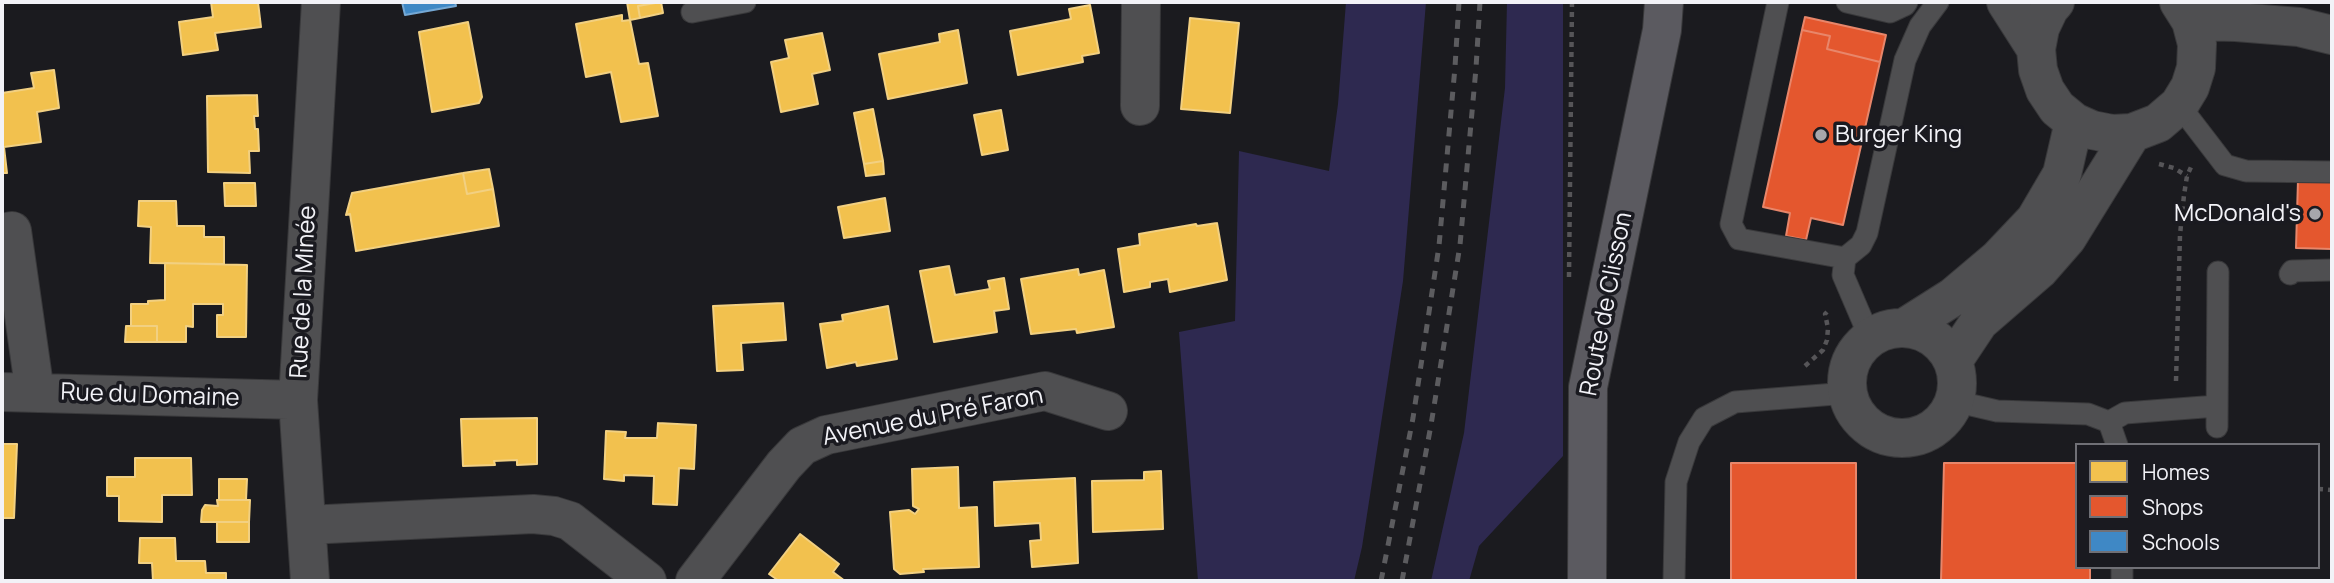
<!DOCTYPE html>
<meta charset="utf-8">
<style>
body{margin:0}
#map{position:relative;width:2334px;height:583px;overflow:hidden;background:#1b1b1f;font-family:Manrope,sans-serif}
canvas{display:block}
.frame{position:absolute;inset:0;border:4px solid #f2f2f7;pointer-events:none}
.legend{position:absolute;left:2075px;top:443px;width:245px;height:126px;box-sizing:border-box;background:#1a1a20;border:2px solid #707076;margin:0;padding:9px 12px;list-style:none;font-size:21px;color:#f2f2f7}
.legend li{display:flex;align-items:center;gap:14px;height:35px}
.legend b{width:35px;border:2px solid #707076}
</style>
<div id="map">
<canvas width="2334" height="583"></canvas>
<div class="frame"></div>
<ul class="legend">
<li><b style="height:19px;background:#f2c14e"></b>Homes</li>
<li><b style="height:19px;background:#e4572e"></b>Shops</li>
<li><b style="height:19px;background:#3f88c5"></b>Schools</li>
</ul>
</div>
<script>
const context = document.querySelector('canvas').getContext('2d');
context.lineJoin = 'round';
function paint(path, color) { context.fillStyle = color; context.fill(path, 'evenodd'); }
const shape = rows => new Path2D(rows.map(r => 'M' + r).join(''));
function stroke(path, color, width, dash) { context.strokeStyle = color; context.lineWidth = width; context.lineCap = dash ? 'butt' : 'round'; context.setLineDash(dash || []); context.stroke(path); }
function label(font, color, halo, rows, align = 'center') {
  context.font = font + ' Manrope,sans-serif'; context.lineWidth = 7; context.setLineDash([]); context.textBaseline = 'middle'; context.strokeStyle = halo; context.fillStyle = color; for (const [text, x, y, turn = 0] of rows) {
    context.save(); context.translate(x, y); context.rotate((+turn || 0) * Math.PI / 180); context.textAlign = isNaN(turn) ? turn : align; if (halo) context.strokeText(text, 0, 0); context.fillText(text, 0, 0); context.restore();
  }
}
paint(shape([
 [1346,2,1426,2,1403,281,1362,547,1354,581,1198,581,1179,332,1235,321,1239,151,1329,171,1338,104],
 [1507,2,1563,2,1563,456,1479,546,1469,581,1431,581,1464,433,1505,88]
]), '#2e2950');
const homes = shape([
 [211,2,258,2,261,27,215,33,218,50,183,55,179,22,213,17,211,2],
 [627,2,660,2,638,6,640,18,630,20,627,2],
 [661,2,663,13,640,18,638,6,661,2],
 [1090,5,1099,53,1082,56,1083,62,1018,75,1010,31,1071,19,1069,9,1090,5],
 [622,15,622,21,630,20,639,64,648,63,658,116,621,122,611,72,586,77,576,24,622,15],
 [1190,18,1239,23,1230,113,1181,109,1190,18],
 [468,22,482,97,479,103,432,112,419,32,468,22],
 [958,30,967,83,888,99,879,54,940,42,939,34,958,30],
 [822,33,830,70,812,74,818,104,781,112,771,62,789,58,785,40,822,33],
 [54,70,59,108,37,112,41,142,4,147,7,173,2,173,2,93,34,88,31,73,54,70],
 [257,95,258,116,254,116,255,129,258,129,259,151,249,151,250,173,208,172,207,96,257,95],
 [873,109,883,161,864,164,854,113,873,109],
 [1001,110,1008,150,982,155,974,115,1001,110],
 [883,161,884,174,866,176,864,164,883,161],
 [489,169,493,189,467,194,463,173,489,169],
 [463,173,467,194,493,189,499,226,356,251,350,214,346,215,352,193,463,173],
 [224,183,255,183,256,206,225,206,224,183],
 [885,198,890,231,844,238,838,207,885,198],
 [139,201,176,201,177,226,204,226,204,237,224,237,224,264,150,263,151,227,138,226,139,201],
 [1217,223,1227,280,1170,292,1168,279,1150,282,1150,287,1124,292,1118,249,1140,245,1139,234,1196,224,1197,226,1217,223],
 [165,263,247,265,246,337,217,337,217,315,223,315,223,304,193,304,193,327,186,326,186,342,157,342,157,326,131,326,131,304,148,304,148,301,165,300,165,263],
 [949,266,955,295,990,289,988,281,1004,278,1009,309,994,311,997,332,934,342,920,271,949,266],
 [1078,269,1079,275,1104,270,1114,327,1077,333,1076,329,1031,334,1021,279,1078,269],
 [783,303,786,340,741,343,743,370,717,371,713,306,783,303],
 [888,306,897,359,857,366,856,362,827,368,820,324,843,321,842,315,888,306],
 [126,326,157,326,157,342,125,342,126,326],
 [537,418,537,464,517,465,517,460,494,461,495,465,463,466,461,419,537,418],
 [658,423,696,425,694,469,679,468,677,505,653,504,654,476,624,475,624,481,604,479,606,431,626,432,625,438,657,438,658,423],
 [2,444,17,444,14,518,2,518,2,444],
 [135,458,191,458,192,495,162,495,162,522,119,521,119,496,107,496,107,477,135,477,135,458],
 [958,467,959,508,977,507,979,567,923,569,924,572,900,574,894,569,890,512,909,510,915,514,919,509,913,506,912,469,958,467],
 [1161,471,1163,529,1093,532,1092,481,1144,480,1144,472,1161,471],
 [1075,478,1078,563,1032,567,1030,541,1041,540,1040,523,995,526,994,482,1075,478],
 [219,479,247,479,246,500,219,500,219,479],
 [217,500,250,500,249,522,201,522,202,510,205,505,218,506,217,500],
 [217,522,249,522,249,542,217,542,217,522],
 [800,534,839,564,833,572,845,581,779,581,769,574,800,534],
 [140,538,175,538,176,561,205,561,206,573,226,573,226,581,153,581,152,563,139,563,140,538]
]);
paint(homes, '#f2c14e');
stroke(homes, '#f2d081', 2);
const shops = shape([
 [1805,17,1886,35,1880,62,1827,49,1830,36,1802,30,1805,17],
 [1802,30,1830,36,1827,49,1880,62,1843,225,1811,218,1806,240,1786,236,1790,213,1763,207,1802,30],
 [2298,180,2332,180,2332,249,2296,248,2298,180],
 [1731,463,1856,463,1856,581,1731,581,1731,463],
 [1944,463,2077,463,2077,567,2090,567,2090,581,1941,581,1944,463]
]);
paint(shops, '#e4572e');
stroke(shops, '#e8866a', 2);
const schools = shape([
 [402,2,455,2,456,6,405,15,402,2]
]);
paint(schools, '#3f88c5');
stroke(schools, '#75a8d4', 2);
const lane = shape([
 [1778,2,1731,224,1739,239,1845,258],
 [1847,2,1890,12,1905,5,1907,2],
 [692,12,745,2],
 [2179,105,2225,165,2246,171,2332,172],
 [2290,274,2292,271,2332,270],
 [1870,338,1843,275,1845,258,1861,245,1867,233,1905,60,1920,26,1938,2],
 [1954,401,1997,411,2088,414,2109,422,2117,445],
 [2109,422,2125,413,2217,406],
 [2217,427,2218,272],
 [1674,581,1676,482,1689,442,1704,418,1735,402,1848,393],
 [2122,581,2122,567]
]);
const street = shape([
 [2006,2,2036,49],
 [2055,2,2049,9,2040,28,2036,49,2038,70,2045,90,2057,108,2074,122,2092,130,2112,134,2132,133,2158,123,2179,105,2190,87,2196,68,2197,44,2191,21,2179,2],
 [2191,21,2236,22,2299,27,2332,35],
 [1140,106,1141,2],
 [2,233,12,231,35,393],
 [1904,328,1953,297,1998,259,2035,220,2062,174,2074,122],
 '1847 383a55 55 0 1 1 110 0a55 55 0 1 1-110 0Z',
 [1953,361,1979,322,2039,270,2067,238,2132,133],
 [2,392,298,400],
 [307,525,533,514,554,516,570,521,647,581],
 [310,581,298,400,321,2],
 [695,581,784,465,802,446,826,435,1045,391,1108,411]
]);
const secondary = shape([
 [1587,581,1588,387,1662,30,1664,2]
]);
stroke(lane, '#39393b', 23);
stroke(street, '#39393b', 40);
stroke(secondary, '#39393b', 40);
stroke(shape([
 [2159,164,2174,168,2187,176],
 [1569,277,1572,2],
 [1805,366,1823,350,1827,340,1828,328,1825,314,1827,312],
 [2176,381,2180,235,2184,195,2187,176,2191,167],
 [2318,489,2332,490]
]), '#565558', 4.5, [5, 5]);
stroke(lane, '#4f4f51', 21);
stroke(street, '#4f4f51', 38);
stroke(secondary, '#5b5a60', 38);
stroke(shape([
 [1381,581,1413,418,1439,246,1455,67,1459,2],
 [1402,581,1431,425,1460,245,1476,68,1480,2]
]), '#5c5c5f', 5, [9, 9]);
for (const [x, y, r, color] of [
 [1821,135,7,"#a7a7ab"],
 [2315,214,7,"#a7a7ab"]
]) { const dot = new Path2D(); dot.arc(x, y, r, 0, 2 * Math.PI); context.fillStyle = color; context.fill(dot); stroke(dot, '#1a1a20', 2.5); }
label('24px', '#f2f2f7', '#1a1a20', [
 ["Burger King",1835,135],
 ["McDonald's",2301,214,"right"]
], 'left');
label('24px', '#f2f2f7', '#1a1a20', [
 ["Rue de la Minée",304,292,-87],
 ["Route de Clisson",1607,304,-79],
 ["Rue du Domaine",150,396,2],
 ["Avenue du Pré Faron",933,417,-11]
]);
</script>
